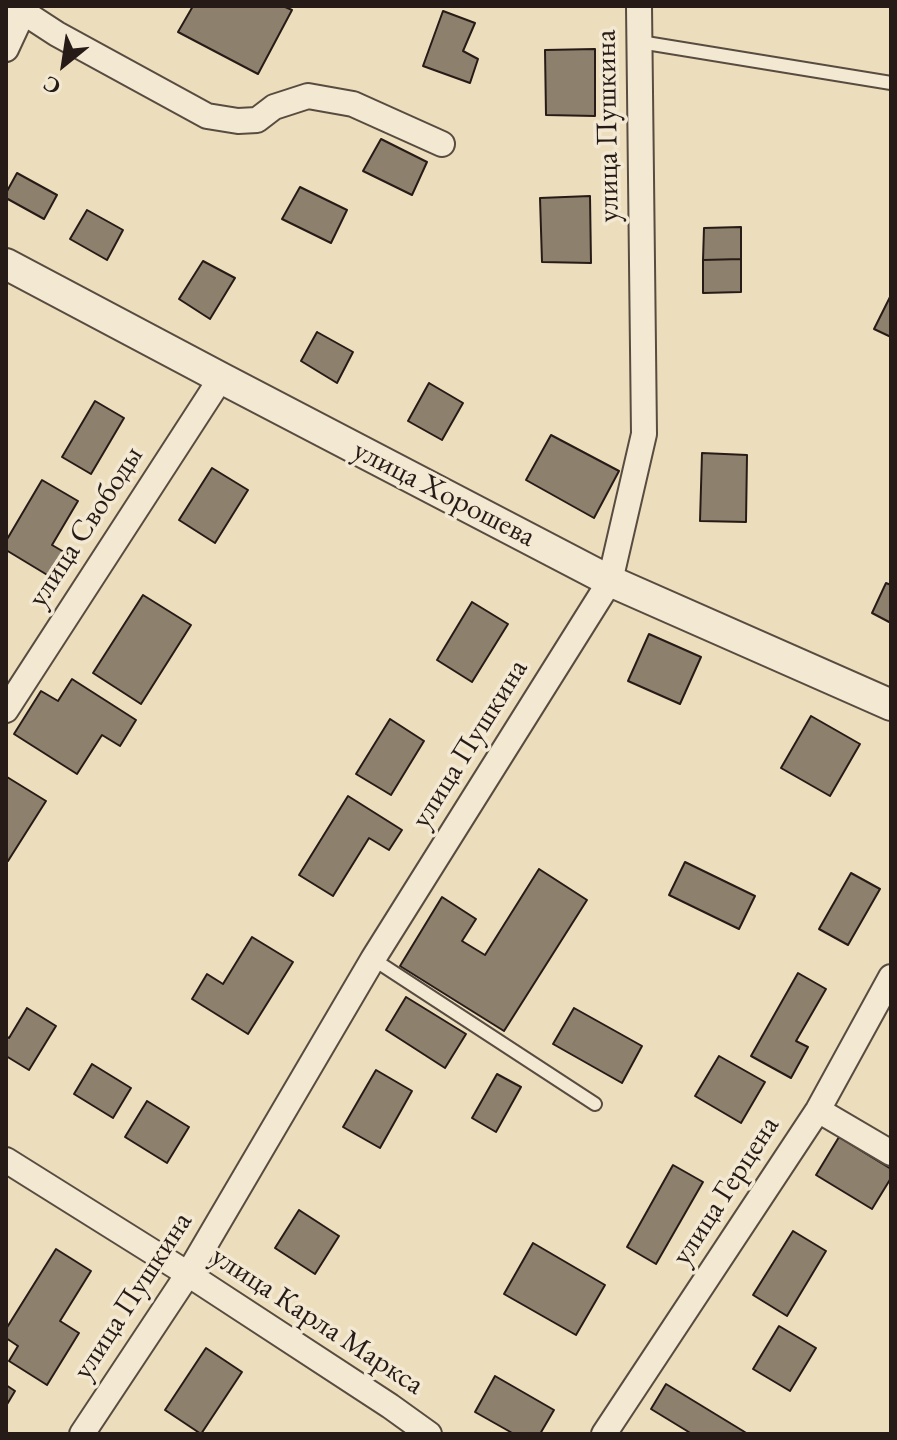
<!DOCTYPE html>
<meta charset="utf-8">
<style>
body{margin:0}
#map{position:relative;width:897px;height:1440px;overflow:hidden;background:#ecddbc;font-family:"EB Garamond",serif}
canvas{display:block}
.frame{position:absolute;inset:0;border:8px solid #271b17;pointer-events:none}
.north{position:absolute;left:24px;top:24px;width:80px;height:80px;-webkit-text-stroke:6px #f3e9d3;paint-order:stroke;rotate:210deg;font-size:22px;font-weight:700;line-height:32px;text-align:center;color:#271b17}
.north::after{content:'';display:block;margin:auto;width:28px;height:36px;background:#271b17;clip-path:polygon(50% 0,100% 100%,50% 72%,0 100%)}
</style>
<div id="map">
<canvas width="897" height="1440"></canvas>
<div class="frame"></div>
<div class="north">С</div>
</div>
<script>
const context = document.querySelector('canvas').getContext('2d');
context.lineJoin = 'round';
function paint(path, color) { context.fillStyle = color; context.fill(path, 'evenodd'); }
const shape = rows => new Path2D(rows.map(r => 'M' + r).join(''));
function stroke(path, color, width, dash) { context.strokeStyle = color; context.lineWidth = width; context.lineCap = dash ? 'butt' : 'round'; context.setLineDash(dash || []); context.stroke(path); }
function label(font, color, halo, rows, align = 'center') {
  context.font = font + ' "EB Garamond",serif'; context.lineWidth = 7; context.setLineDash([]); context.textBaseline = 'middle'; context.strokeStyle = halo; context.fillStyle = color; for (const [text, x, y, turn = 0] of rows) {
    context.save(); context.translate(x, y); context.rotate((+turn || 0) * Math.PI / 180); context.textAlign = isNaN(turn) ? turn : align; if (halo) context.strokeText(text, 0, 0); context.fillText(text, 0, 0); context.restore();
  }
}
const building = shape([
 [193,6,283,6,292,10,258,74,178,32,193,6],
 [443,11,475,23,463,51,478,59,470,83,423,66,443,11],
 [595,49,595,116,546,115,545,50,595,49],
 [381,139,427,162,412,195,363,171,381,139],
 [17,173,57,195,44,219,6,198,6,193,17,173],
 [300,187,347,210,331,243,282,219,300,187],
 [590,196,591,263,542,262,540,198,590,196],
 [87,210,123,230,107,260,70,239,87,210],
 [741,227,741,259,703,260,704,228,741,227],
 [741,259,741,292,703,293,703,260,741,259],
 [203,261,235,278,210,319,179,299,203,261],
 [891,295,891,337,874,329,891,295],
 [317,332,353,352,337,383,301,361,317,332],
 [429,383,463,403,442,440,408,421,429,383],
 [95,401,124,418,91,474,62,457,95,401],
 [551,435,619,471,594,518,526,480,551,435],
 [702,453,747,455,746,522,700,521,702,453],
 [212,468,248,490,215,543,179,520,212,468],
 [42,480,78,501,52,545,64,552,49,576,6,550,6,541,42,480],
 [886,583,891,585,891,623,872,613,886,583],
 [143,595,191,625,141,704,93,673,143,595],
 [472,602,508,624,472,682,437,660,472,602],
 [649,634,701,657,680,704,628,681,649,634],
 [72,679,136,720,120,746,102,735,77,774,14,734,41,691,58,701,72,679],
 [811,716,860,744,830,796,781,768,811,716],
 [390,719,424,741,391,795,356,774,390,719],
 [7,777,46,801,8,861,6,860,7,777],
 [348,796,402,830,389,850,369,838,333,896,299,875,348,796],
 [685,862,755,896,739,929,669,895,685,862],
 [539,869,587,900,504,1031,400,966,442,897,476,919,462,941,485,955,539,869],
 [851,873,880,889,848,945,819,929,851,873],
 [252,937,293,962,248,1034,192,999,207,974,223,984,252,937],
 [798,973,826,989,796,1041,808,1047,791,1078,751,1056,798,973],
 [406,997,466,1034,445,1068,386,1030,406,997],
 [27,1008,56,1026,29,1070,6,1056,6,1036,9,1038,27,1008],
 [574,1008,642,1046,622,1083,553,1044,574,1008],
 [719,1056,765,1082,741,1123,695,1096,719,1056],
 [92,1064,131,1088,113,1118,74,1094,92,1064],
 [376,1070,412,1091,380,1148,343,1127,376,1070],
 [497,1074,521,1087,496,1132,472,1118,497,1074],
 [147,1101,189,1127,167,1163,125,1137,147,1101],
 [839,1137,891,1169,891,1178,872,1209,816,1175,839,1137],
 [673,1165,703,1182,656,1264,627,1247,673,1165],
 [299,1210,339,1236,315,1274,275,1248,299,1210],
 [793,1231,826,1251,787,1316,753,1295,793,1231],
 [533,1243,605,1285,576,1335,504,1294,533,1243],
 [56,1249,91,1271,60,1321,79,1333,47,1385,9,1361,18,1346,6,1338,6,1329,56,1249],
 [779,1326,816,1348,790,1391,753,1369,779,1326],
 [206,1348,242,1372,201,1434,165,1410,206,1348],
 [495,1376,554,1410,540,1434,514,1434,475,1412,495,1376],
 [666,1384,748,1434,692,1434,651,1409,666,1384],
 [6,1385,15,1391,6,1406,6,1385]
]);
paint(building, '#8d806d');
stroke(building, '#271b17', 2);
const service = shape([
 [640,42,891,83],
 [373,959,595,1104]
]);
const minor = shape([
 [14,6,57,34,207,116,238,121,257,120,274,107,308,96,353,104,442,144],
 [6,49,26,6],
 [6,710,221,378],
 [818,1110,891,1153],
 [6,1160,188,1274,390,1406,429,1434],
 [82,1434,188,1274,373,959,610,581,644,434,639,6],
 [604,1434,818,1110,891,977]
]);
const tertiary = shape([
 [6,264,221,378,610,581,891,705]
]);
stroke(service, '#584c40', 16);
stroke(minor, '#584c40', 28);
stroke(tertiary, '#584c40', 34);
stroke(service, '#f3e9d3', 12);
stroke(minor, '#f3e9d3', 24);
stroke(tertiary, '#f3e9d3', 30);
label('30px', '#271b17', '#f3e9d3', [
 ["улица Пушкина",608,126,-91],
 ["улица Хорошева",444,494,27],
 ["улица Свободы",86,527,-57],
 ["улица Пушкина",470,744,-58],
 ["улица Герцена",726,1191,-57],
 ["улица Пушкина",133,1296,-57],
 ["улица Карла Маркса",317,1321,33]
]);
</script>
